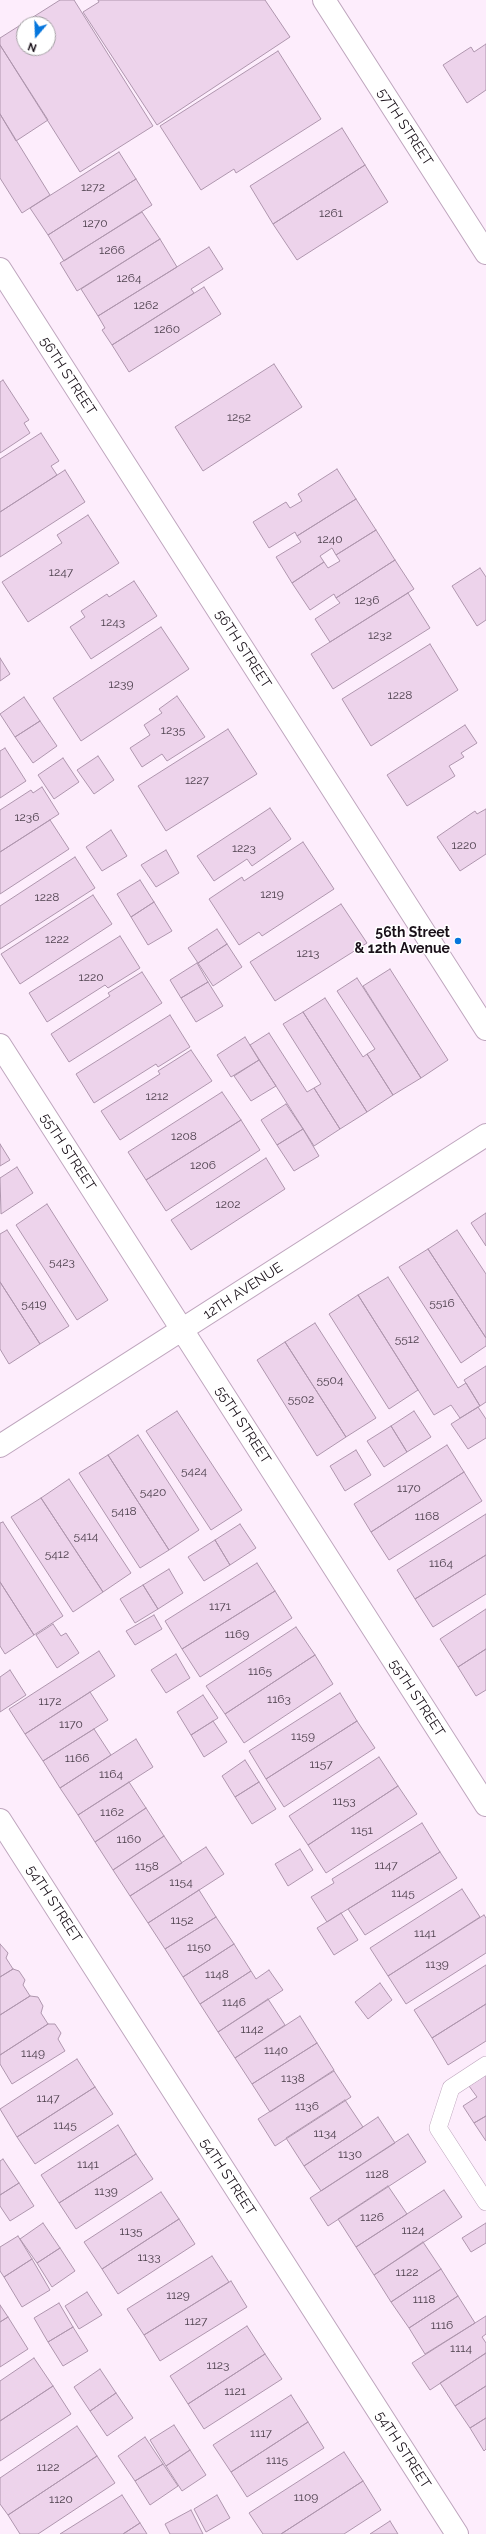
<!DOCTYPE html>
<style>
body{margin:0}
#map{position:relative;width:486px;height:2534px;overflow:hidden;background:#fdedfc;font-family:Raleway,sans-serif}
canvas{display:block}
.north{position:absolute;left:16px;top:16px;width:40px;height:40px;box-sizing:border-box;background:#fff;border:1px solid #a39fa3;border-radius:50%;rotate:199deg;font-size:11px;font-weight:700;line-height:16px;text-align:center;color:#191019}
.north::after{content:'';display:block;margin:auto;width:14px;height:18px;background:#0576dd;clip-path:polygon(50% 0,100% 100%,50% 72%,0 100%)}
</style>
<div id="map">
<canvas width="486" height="2534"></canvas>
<div class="north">N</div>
</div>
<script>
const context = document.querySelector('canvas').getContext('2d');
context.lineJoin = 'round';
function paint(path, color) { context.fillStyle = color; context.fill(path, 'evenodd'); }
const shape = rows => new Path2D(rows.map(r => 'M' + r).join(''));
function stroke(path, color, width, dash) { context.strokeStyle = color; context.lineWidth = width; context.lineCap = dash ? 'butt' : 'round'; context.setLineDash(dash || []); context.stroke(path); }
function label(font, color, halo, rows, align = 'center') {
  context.font = font + ' Raleway,sans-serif'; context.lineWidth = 3; context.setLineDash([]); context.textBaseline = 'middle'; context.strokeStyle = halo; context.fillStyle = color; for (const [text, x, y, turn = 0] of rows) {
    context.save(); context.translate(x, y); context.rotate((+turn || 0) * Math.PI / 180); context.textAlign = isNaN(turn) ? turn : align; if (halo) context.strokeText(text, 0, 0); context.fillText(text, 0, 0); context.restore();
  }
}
const building = shape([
 [60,0,74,0,153,126,80,172,0,45,0,38,60,0],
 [24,24,48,24,48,48,24,48,24,24],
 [98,0,265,0,290,37,157,125,83,12,99,2,98,0],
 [486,44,486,90,467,103,443,65,471,47,474,52,486,44],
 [0,45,48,120,16,141,0,114,0,45],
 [278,51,321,119,236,173,234,169,201,190,160,126,278,51],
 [0,114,50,195,22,213,0,178,0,114],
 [342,128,365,165,273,224,250,186,342,128],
 [119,152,136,179,48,235,30,208,119,152],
 [365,165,388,202,297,260,273,224,365,165],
 [136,179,152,205,64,261,48,235,136,179],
 [142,212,160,239,77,291,60,263,142,212],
 [160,239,177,267,98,316,81,289,160,239],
 [209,247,223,269,191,289,194,293,112,345,102,330,105,328,98,316,209,247],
 [204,287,221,314,129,372,112,345,204,287],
 [274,364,302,407,203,471,175,427,274,364],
 [3,380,29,420,24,423,30,433,0,453,0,382,3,380],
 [41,433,59,461,51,466,57,475,0,512,0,459,41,433],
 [337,469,356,499,297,536,295,532,269,548,253,522,286,502,290,508,302,501,298,494,337,469],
 [65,470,85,502,0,557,0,512,65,470],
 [356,499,376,530,336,555,332,548,320,556,324,562,292,583,276,557,301,542,297,536,356,499],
 [88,515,119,563,28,622,2,582,62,543,57,535,88,515],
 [376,530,395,560,336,598,334,594,310,610,292,583,324,562,328,568,340,561,336,555,376,530],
 [395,560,414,589,330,642,315,619,340,603,336,598,395,560],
 [480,568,486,577,486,620,477,626,452,586,480,568],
 [134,581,157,616,91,659,70,627,85,617,81,611,107,594,109,597,134,581],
 [408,593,430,628,333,689,311,654,408,593],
 [161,627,189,669,81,741,53,698,161,627],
 [430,644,458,690,371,746,342,699,430,644],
 [0,658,10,674,0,681,0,658],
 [177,696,205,737,167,761,162,754,142,767,130,748,150,735,144,725,162,713,159,709,177,696],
 [24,697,40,721,15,737,0,714,24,697],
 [40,721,57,746,33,763,15,737,40,721],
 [465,725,477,743,461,753,464,757,449,766,455,776,407,806,387,775,465,725],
 [228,729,257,774,166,831,138,786,228,729],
 [5,748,26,781,0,798,0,751,5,748],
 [98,756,114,780,94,794,77,770,98,756],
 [63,758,79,782,54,799,38,775,63,758],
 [42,787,59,814,0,852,0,810,31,790,33,793,42,787],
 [270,808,291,839,252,866,247,859,214,881,197,856,270,808],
 [486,809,486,854,460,871,437,837,475,811,477,814,486,809],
 [50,820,69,849,0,894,0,852,50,820],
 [111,830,127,856,102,871,86,847,111,830],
 [303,842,334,889,262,936,259,932,239,945,209,899,242,877,244,881,303,842],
 [166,850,179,873,156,887,141,865,166,850],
 [75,857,95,888,0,949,0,906,75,857],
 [140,880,154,902,131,917,117,894,140,880],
 [93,895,112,924,20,984,1,954,93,895],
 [154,902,172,931,148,945,131,917,154,902],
 [341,904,367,943,275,1001,250,962,341,904],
 [217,929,227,944,198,963,188,948,217,929],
 [120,936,140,968,108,988,105,985,47,1022,29,993,120,936],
 [227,944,242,967,213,986,198,963,227,944],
 [197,963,208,982,181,998,170,980,197,963],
 [390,969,448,1060,421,1078,363,986,390,969],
 [142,972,162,1003,69,1062,51,1034,110,996,108,993,142,972],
 [357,978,421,1078,393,1095,367,1054,375,1049,337,991,357,978],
 [208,982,223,1006,196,1022,181,998,208,982],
 [325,998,363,1057,367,1054,393,1095,367,1112,303,1012,325,998],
 [303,1012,367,1112,340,1129,314,1088,321,1084,283,1024,303,1012],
 [170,1015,190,1047,158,1067,156,1064,94,1103,76,1074,170,1015],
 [269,1033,307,1092,314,1088,340,1129,314,1146,250,1045,269,1033],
 [245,1037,259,1060,231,1077,217,1055,245,1037],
 [191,1050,212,1081,120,1140,101,1111,160,1074,158,1071,191,1050],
 [259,1060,276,1086,251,1101,234,1076,259,1060],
 [222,1092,241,1120,146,1180,128,1152,222,1092],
 [286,1104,303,1129,277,1145,261,1120,286,1104],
 [241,1120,260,1150,166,1211,146,1180,241,1120],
 [303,1129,319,1156,294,1171,277,1145,303,1129],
 [0,1144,10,1160,0,1166,0,1144],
 [266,1158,285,1189,191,1250,171,1220,266,1158],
 [17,1167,33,1193,1,1214,0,1178,17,1167],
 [47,1204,108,1300,77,1320,16,1225,47,1204],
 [486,1213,486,1246,471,1223,486,1213],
 [7,1230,69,1326,40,1344,0,1282,0,1234,7,1230],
 [457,1230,486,1274,486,1338,428,1249,457,1230],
 [428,1249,486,1338,486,1346,461,1363,399,1267,428,1249],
 [388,1277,458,1388,466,1383,480,1406,460,1418,451,1405,434,1415,358,1295,388,1277],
 [0,1282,40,1344,9,1364,0,1349,0,1282],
 [358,1295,418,1390,389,1409,329,1314,358,1295],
 [315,1323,376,1418,346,1437,285,1342,315,1323],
 [285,1342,346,1437,317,1456,257,1360,285,1342],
 [486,1366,486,1402,480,1406,464,1380,486,1366],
 [478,1407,486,1419,486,1438,468,1449,451,1424,478,1407],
 [177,1411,242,1510,211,1530,146,1431,177,1411],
 [414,1411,431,1437,407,1452,391,1426,414,1411],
 [391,1426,407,1452,384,1467,367,1441,391,1426],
 [138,1435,199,1530,169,1550,108,1455,138,1435],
 [447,1445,464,1472,371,1532,354,1504,447,1445],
 [356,1450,371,1475,345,1491,330,1466,356,1450],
 [108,1455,169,1550,140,1568,79,1473,108,1455],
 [464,1472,482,1501,389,1560,371,1532,464,1472],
 [69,1479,131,1573,103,1592,41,1498,69,1479],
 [41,1498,103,1592,73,1612,11,1517,41,1498],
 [486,1514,486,1555,415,1599,397,1570,486,1514],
 [3,1522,63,1616,34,1635,0,1582,0,1523,3,1522],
 [240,1524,256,1548,230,1565,215,1540,240,1524],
 [215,1540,230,1565,204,1581,188,1557,215,1540],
 [486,1555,486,1594,433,1627,415,1599,486,1555],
 [257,1563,275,1591,182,1649,165,1621,257,1563],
 [169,1569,183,1593,158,1609,143,1585,169,1569],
 [0,1582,34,1635,5,1654,0,1646,0,1582],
 [143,1585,158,1609,135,1623,120,1599,143,1585],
 [275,1591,292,1618,200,1677,182,1649,275,1591],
 [486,1609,486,1649,458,1667,440,1639,486,1609],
 [154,1615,162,1629,135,1645,126,1631,154,1615],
 [53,1624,61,1636,66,1633,79,1653,57,1668,36,1635,53,1624],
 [296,1627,315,1655,225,1714,206,1686,296,1627],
 [486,1649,486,1690,476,1696,458,1667,486,1649],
 [99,1651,115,1676,25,1734,9,1709,99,1651],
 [176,1654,190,1678,166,1693,151,1670,176,1654],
 [315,1655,333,1684,244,1743,225,1714,315,1655],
 [10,1670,26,1695,0,1712,0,1677,10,1670],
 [90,1692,108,1720,43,1761,25,1734,90,1692],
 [340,1693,357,1721,266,1779,249,1751,340,1693],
 [203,1695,218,1718,191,1735,177,1712,203,1695],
 [213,1721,227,1742,204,1757,191,1735,213,1721],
 [357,1721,375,1748,284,1807,266,1779,357,1721],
 [94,1729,111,1755,60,1788,43,1761,94,1729],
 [136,1739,153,1767,78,1815,60,1788,136,1739],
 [379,1757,398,1786,308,1845,289,1816,379,1757],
 [245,1760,259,1782,235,1797,222,1776,245,1760],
 [129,1782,146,1808,95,1842,78,1815,129,1782],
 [259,1782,276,1809,252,1824,235,1797,259,1782],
 [398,1786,417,1814,326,1873,308,1845,398,1786],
 [146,1808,164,1836,113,1870,95,1842,146,1808],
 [422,1823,440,1852,327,1922,311,1897,334,1883,332,1879,422,1823],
 [164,1836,182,1863,130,1896,113,1870,164,1836],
 [206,1847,224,1874,148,1923,130,1896,206,1847],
 [300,1849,313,1870,288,1886,275,1864,300,1849],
 [440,1852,457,1878,365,1935,348,1909,440,1852],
 [462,1889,480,1917,388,1976,370,1948,462,1889],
 [199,1890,216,1917,165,1949,148,1923,199,1890],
 [341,1913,358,1940,334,1955,317,1928,341,1913],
 [484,1915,486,1918,486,1953,406,2004,388,1976,484,1915],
 [216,1917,234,1944,183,1977,165,1949,216,1917],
 [0,1944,8,1953,6,1958,13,1969,0,1977,0,1944],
 [234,1944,251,1971,200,2004,183,1977,234,1944],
 [486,1965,486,2004,432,2038,414,2010,486,1965],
 [13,1969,19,1971,25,1980,23,1985,30,1996,0,2015,0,1977,13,1969],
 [269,1970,283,1990,218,2032,200,2004,251,1971,256,1979,269,1970],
 [380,1983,392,2000,368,2019,355,2002,380,1983],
 [30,1996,38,1997,43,2006,41,2013,48,2024,0,2055,0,2015,30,1996],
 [268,1999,285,2025,235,2058,218,2032,268,1999],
 [486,2004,486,2041,448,2065,432,2038,486,2004],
 [300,2016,317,2043,252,2084,235,2058,300,2016],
 [48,2024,55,2024,61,2033,58,2039,65,2051,12,2084,0,2064,0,2055,48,2024],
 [317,2043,334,2070,270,2112,252,2084,317,2043],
 [77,2059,95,2087,17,2137,0,2109,77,2059],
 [334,2071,351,2097,275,2146,258,2119,334,2071],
 [486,2075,486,2116,474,2123,463,2106,477,2097,469,2086,486,2075],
 [95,2087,113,2114,35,2164,17,2137,95,2087],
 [345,2100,363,2127,304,2166,286,2138,345,2100],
 [486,2116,486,2141,474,2123,486,2116],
 [378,2117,395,2143,321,2191,304,2166,378,2117],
 [118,2125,136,2154,59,2203,41,2175,118,2125],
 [408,2134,426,2162,328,2226,310,2198,408,2134],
 [136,2154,153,2179,76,2229,59,2203,136,2154],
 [3,2159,19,2183,0,2195,0,2161,3,2159],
 [19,2183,34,2206,10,2221,0,2206,0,2195,19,2183],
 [388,2186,407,2214,356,2247,338,2219,388,2186],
 [444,2190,462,2217,374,2275,356,2247,444,2190],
 [161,2192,179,2219,102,2269,84,2242,161,2192],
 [179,2219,195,2244,118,2294,102,2269,179,2219],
 [43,2223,60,2248,37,2263,20,2239,43,2223],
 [486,2223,486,2243,471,2252,462,2238,486,2223],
 [18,2236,32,2259,4,2277,0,2271,0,2247,18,2236],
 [423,2242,441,2269,391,2302,374,2275,423,2242],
 [60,2248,75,2271,52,2287,37,2263,60,2248],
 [212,2256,229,2282,144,2335,127,2309,212,2256],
 [32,2259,50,2290,22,2307,4,2277,32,2259],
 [441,2269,458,2296,409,2328,391,2302,441,2269],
 [231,2281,247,2307,160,2361,144,2335,231,2281],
 [87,2292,102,2315,79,2329,65,2306,87,2292],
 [458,2296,475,2323,425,2354,409,2328,458,2296],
 [59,2303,73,2327,48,2342,34,2318,59,2303],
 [0,2305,8,2317,0,2322,0,2305],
 [486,2316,486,2334,482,2337,486,2343,486,2353,430,2390,412,2363,486,2316],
 [8,2317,28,2349,0,2367,0,2322,8,2317],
 [247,2326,265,2354,188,2404,170,2376,247,2326],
 [73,2327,88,2351,63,2366,48,2342,73,2327],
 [486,2353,486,2386,455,2406,440,2383,486,2353],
 [265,2354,282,2379,204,2429,188,2404,265,2354],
 [34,2358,53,2386,0,2421,0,2381,34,2358],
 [100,2369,116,2393,90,2411,74,2387,100,2369],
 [53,2386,71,2414,0,2461,0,2421,53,2386],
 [486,2386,486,2418,470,2428,455,2406,486,2386],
 [116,2393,133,2418,107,2436,90,2411,116,2393],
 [291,2395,308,2422,231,2472,213,2445,291,2395],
 [486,2418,486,2449,484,2451,470,2428,486,2418],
 [308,2422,324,2448,247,2497,231,2472,308,2422],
 [174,2425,190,2450,166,2466,150,2440,174,2425],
 [77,2426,97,2456,8,2515,0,2504,0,2478,77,2426],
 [145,2437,163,2464,135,2481,118,2456,145,2437],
 [190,2450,206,2475,182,2491,166,2466,190,2450],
 [344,2452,363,2481,281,2534,263,2534,249,2513,344,2452],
 [97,2456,115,2483,38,2534,20,2534,8,2515,97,2456],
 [163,2464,178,2486,150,2505,135,2481,163,2464],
 [363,2481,381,2510,344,2534,281,2534,363,2481],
 [122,2495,140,2523,123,2534,60,2534,122,2495],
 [217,2495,230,2518,206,2532,194,2509,217,2495],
 [191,2510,203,2534,170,2534,165,2524,191,2510],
 [390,2521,398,2534,370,2534,390,2521],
 [140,2523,147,2534,123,2534,140,2523]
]);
paint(building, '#edd3eb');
stroke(building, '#af96ae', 1);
const service = shape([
 [486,2065,451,2088,438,2128,486,2202]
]);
const minor = shape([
 [324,0,486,253],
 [0,269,486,1029],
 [0,1045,486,1805],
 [0,1446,486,1135],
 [0,1820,457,2534]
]);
stroke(service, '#bea5bd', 18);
stroke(minor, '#bea5bd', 24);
stroke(service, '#fff', 17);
stroke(minor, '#fff', 22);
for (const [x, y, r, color] of [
 [458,941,4,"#0576dd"]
]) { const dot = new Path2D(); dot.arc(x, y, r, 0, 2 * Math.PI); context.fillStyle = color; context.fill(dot); stroke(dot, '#fff', 1.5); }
label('12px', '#4e414e', null, [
 ["1272",93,187],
 ["1261",331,213],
 ["1270",95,223],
 ["1266",112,250],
 ["1264",129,278],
 ["1262",146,305],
 ["1260",167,329],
 ["1252",239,417],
 ["1240",330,539],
 ["1247",61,572],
 ["1236",367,600],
 ["1243",113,622],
 ["1232",380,635],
 ["1239",121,684],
 ["1228",400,695],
 ["1235",173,730],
 ["1227",197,780],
 ["1236",27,817],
 ["1220",464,845],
 ["1223",244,848],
 ["1219",272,894],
 ["1228",47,897],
 ["1222",57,939],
 ["1213",308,953],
 ["1220",91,977],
 ["1212",157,1096],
 ["1208",184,1136],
 ["1206",203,1165],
 ["1202",228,1204],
 ["5423",62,1262],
 ["5516",442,1303],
 ["5419",34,1304],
 ["5512",407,1339],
 ["5504",330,1380],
 ["5502",301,1399],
 ["5424",194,1471],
 ["1170",409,1488],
 ["5420",153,1492],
 ["5418",124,1511],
 ["1168",427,1516],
 ["5414",86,1536],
 ["5412",57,1554],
 ["1164",441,1563],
 ["1171",220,1606],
 ["1169",237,1634],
 ["1165",260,1671],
 ["1163",279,1699],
 ["1172",50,1701],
 ["1170",71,1724],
 ["1159",303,1736],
 ["1166",77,1758],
 ["1157",321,1764],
 ["1164",111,1774],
 ["1153",344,1801],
 ["1162",112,1812],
 ["1151",362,1830],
 ["1160",129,1839],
 ["1147",386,1865],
 ["1158",147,1866],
 ["1154",181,1882],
 ["1145",403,1893],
 ["1152",182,1920],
 ["1141",425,1933],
 ["1150",199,1947],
 ["1139",437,1964],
 ["1148",217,1974],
 ["1146",234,2002],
 ["1142",252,2029],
 ["1140",276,2050],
 ["1149",33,2053],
 ["1138",293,2078],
 ["1147",48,2098],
 ["1136",307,2106],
 ["1145",65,2125],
 ["1134",325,2133],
 ["1130",350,2154],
 ["1141",88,2164],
 ["1128",377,2174],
 ["1139",106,2191],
 ["1126",372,2217],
 ["1124",413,2230],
 ["1135",131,2231],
 ["1133",149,2257],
 ["1122",407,2272],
 ["1129",178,2295],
 ["1118",424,2299],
 ["1127",196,2321],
 ["1116",442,2325],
 ["1114",461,2348],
 ["1123",218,2365],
 ["1121",235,2391],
 ["1117",261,2433],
 ["1115",277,2460],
 ["1122",48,2467],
 ["1109",306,2497],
 ["1120",61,2499]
]);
label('14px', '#191019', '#fff', [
 ["57TH STREET",405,127,57],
 ["56TH STREET",68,376,57],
 ["56TH STREET",243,649,57],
 ["55TH STREET",68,1152,57],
 ["12TH AVENUE",243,1291,-33],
 ["55TH STREET",243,1425,57],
 ["55TH STREET",417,1698,57],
 ["54TH STREET",54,1904,57],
 ["54TH STREET",228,2177,57],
 ["54TH STREET",403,2450,57]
]);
label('bold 14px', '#191019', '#fff', [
 ["56th Street",450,933],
 ["& 12th Avenue",450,949]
], 'right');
</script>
